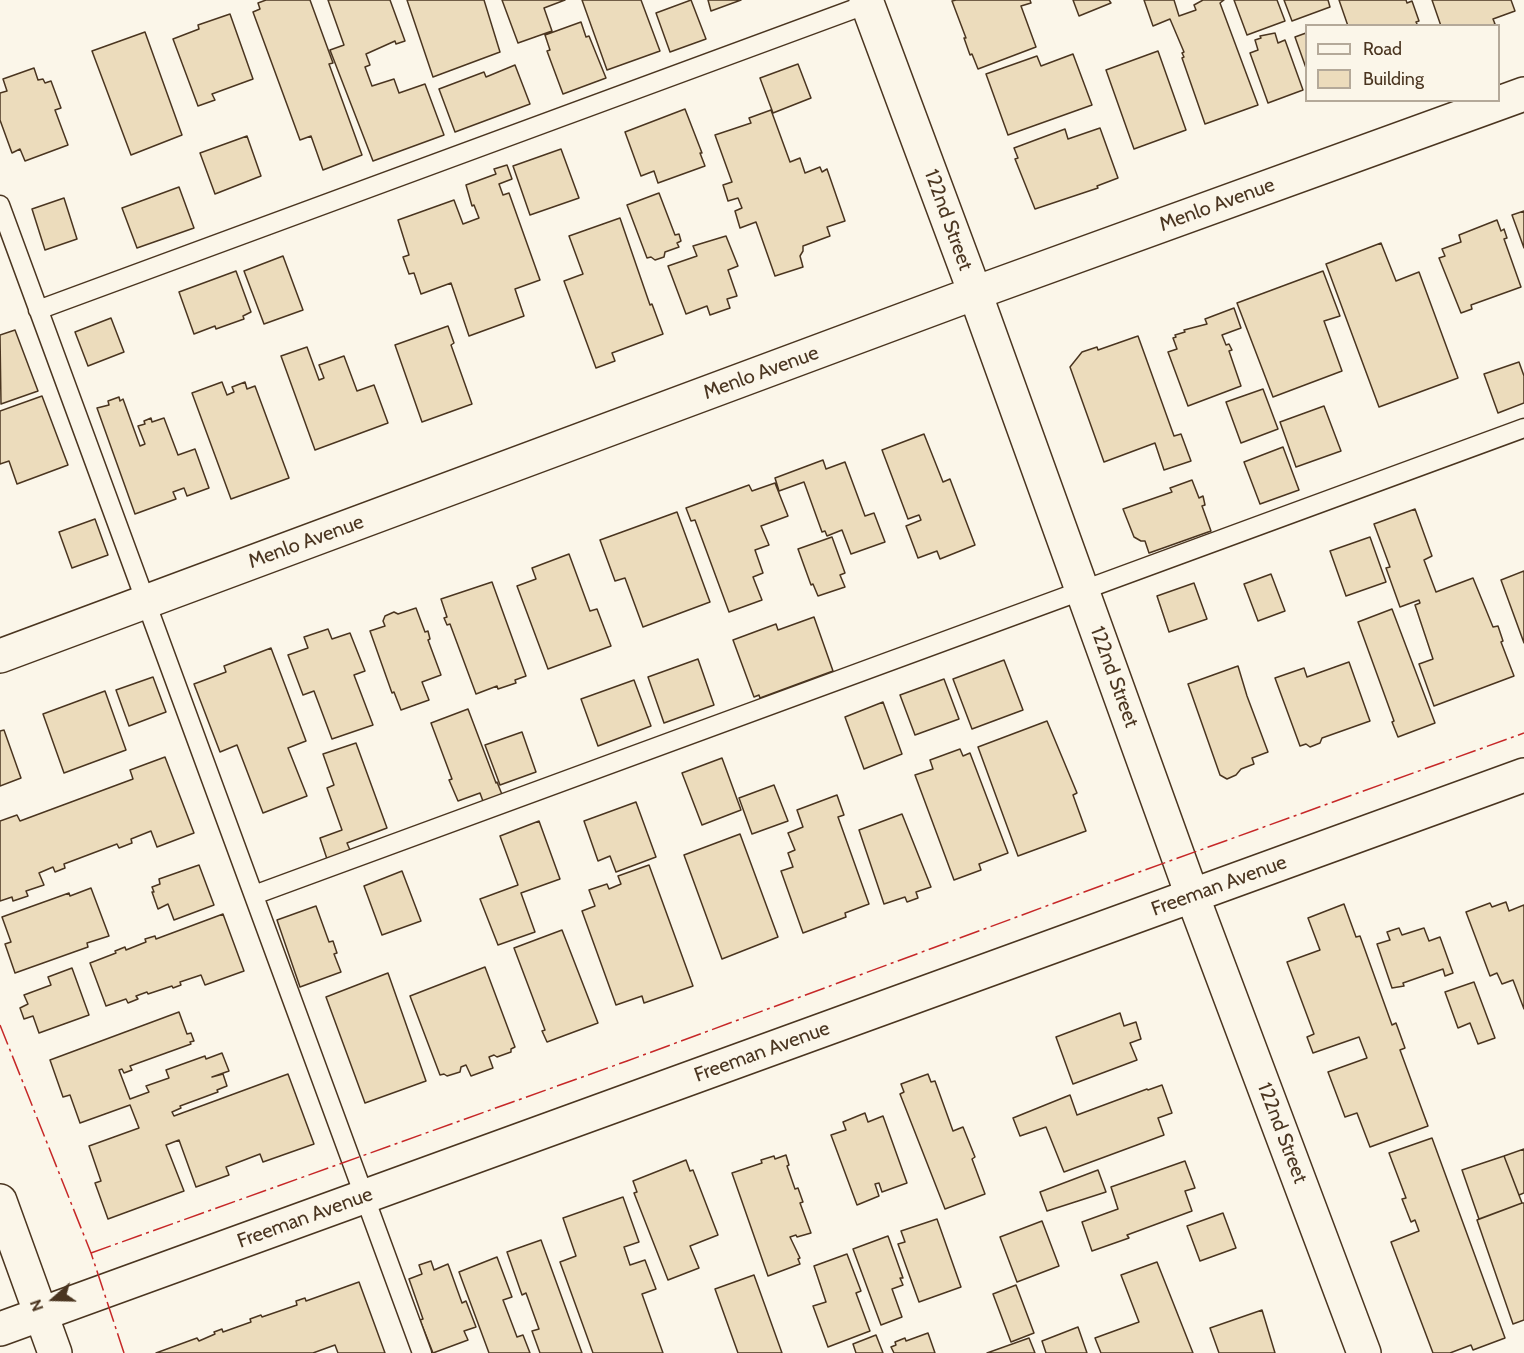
<!DOCTYPE html>
<style>
body{margin:0}
#map{position:relative;width:1524px;height:1353px;overflow:hidden;background:#fbf6e9;font-family:Cabin,sans-serif}
canvas{display:block}
.legend{position:absolute;left:1305px;top:24px;width:195px;height:78px;box-sizing:border-box;background:#fbf6e9;border:2px solid #b4a999;margin:0;padding:8px 10px;list-style:none;font-size:18px;color:#4a3520}
.legend li{display:flex;align-items:center;gap:12px;height:30px}
.legend b{width:30px;border:2px solid #b4a999}
.north{position:absolute;left:24px;top:1269px;width:60px;height:60px;-webkit-text-stroke:4px #fbf6e9;paint-order:stroke;rotate:250deg;font-size:16px;font-weight:700;line-height:24px;text-align:center;color:#4a3520}
.north::after{content:'';display:block;margin:auto;width:21px;height:27px;background:#4a3520;clip-path:polygon(50% 0,100% 100%,50% 72%,0 100%)}
</style>
<div id="map">
<canvas width="1524" height="1353"></canvas>
<ul class="legend">
<li><b style="height:8px;background:#fbf6e9"></b>Road</li>
<li><b style="height:16px;background:#ecdcbc"></b>Building</li>
</ul>
<div class="north">N</div>
</div>
<script>
const context = document.querySelector('canvas').getContext('2d');
context.lineJoin = 'round';
function paint(path, color) { context.fillStyle = color; context.fill(path, 'evenodd'); }
const shape = rows => new Path2D(rows.map(r => 'M' + r).join(''));
function stroke(path, color, width, dash) { context.strokeStyle = color; context.lineWidth = width; context.lineCap = dash ? 'butt' : 'round'; context.setLineDash(dash || []); context.stroke(path); }
function label(font, color, halo, rows, align = 'center') {
  context.font = font + ' Cabin,sans-serif'; context.lineWidth = 4.5; context.setLineDash([]); context.textBaseline = 'middle'; context.strokeStyle = halo; context.fillStyle = color; for (const [text, x, y, turn = 0] of rows) {
    context.save(); context.translate(x, y); context.rotate((+turn || 0) * Math.PI / 180); context.textAlign = isNaN(turn) ? turn : align; if (halo) context.strokeText(text, 0, 0); context.fillText(text, 0, 0); context.restore();
  }
}
const building = shape([
 [266,0,310,0,333,63,329,64,362,155,323,170,311,136,300,140,253,12,260,9,258,3,266,0],
 [328,0,390,0,405,41,396,44,395,41,366,54,370,65,365,67,372,86,394,79,399,93,425,84,444,135,373,161,330,50,344,45,328,0],
 [407,0,484,0,500,52,433,77,407,0],
 [502,0,565,0,544,8,552,31,518,43,502,0],
 [582,0,641,0,660,51,607,70,582,0],
 [691,0,706,39,670,52,656,13,691,0],
 [708,0,741,0,711,11,708,0],
 [956,0,1030,0,1031,3,1021,6,1036,47,978,69,972,54,970,55,964,38,966,38,952,1,956,0],
 [1073,0,1109,0,1111,3,1079,16,1073,0],
 [1144,0,1174,0,1179,16,1196,10,1194,5,1203,0,1224,0,1220,3,1258,105,1205,124,1182,58,1184,57,1182,53,1184,52,1170,19,1153,26,1144,0],
 [1234,0,1277,0,1285,21,1247,35,1234,0],
 [1284,0,1328,0,1330,7,1292,21,1284,0],
 [1339,0,1406,0,1407,3,1412,1,1419,21,1416,22,1418,26,1348,26,1339,0],
 [1432,0,1511,0,1515,11,1493,19,1495,24,1491,26,1441,26,1432,0],
 [230,14,253,79,212,94,215,100,198,106,173,39,199,29,198,25,230,14],
 [581,22,586,37,589,36,606,78,563,94,547,51,550,50,545,35,581,22],
 [145,32,182,135,131,155,92,51,145,32],
 [1275,33,1278,43,1285,40,1303,90,1268,103,1250,53,1258,50,1255,40,1261,38,1260,36,1275,33],
 [1306,33,1306,68,1295,37,1306,33],
 [1158,51,1186,130,1134,149,1106,70,1158,51],
 [1073,54,1092,105,1008,135,986,74,1037,56,1041,66,1073,54],
 [798,64,811,98,773,113,760,78,798,64],
 [515,65,530,104,455,132,439,89,484,72,486,77,515,65],
 [34,68,38,80,43,79,45,83,51,81,61,108,55,110,68,145,25,161,20,149,12,153,0,120,0,93,7,91,3,79,34,68],
 [685,109,702,153,700,153,705,166,658,183,654,171,641,176,625,132,685,109],
 [771,110,790,162,800,158,805,173,820,167,822,172,827,169,845,221,827,227,830,236,803,246,803,251,800,256,803,267,775,276,756,222,740,228,735,211,742,208,738,198,728,201,723,185,732,182,715,135,751,123,749,118,771,110],
 [1100,128,1118,178,1097,186,1098,188,1035,209,1015,159,1018,158,1014,148,1065,129,1068,139,1100,128],
 [247,136,261,176,215,194,200,153,247,136],
 [561,149,579,198,530,215,513,166,561,149],
 [507,165,512,179,499,184,503,195,509,193,540,280,515,289,524,316,469,336,451,283,421,294,414,273,409,274,403,257,409,255,398,220,454,200,463,224,479,218,474,205,472,206,466,185,496,174,494,169,507,165],
 [179,187,194,228,137,248,122,208,179,187],
 [659,193,675,235,679,234,681,241,677,243,679,247,665,252,664,257,655,260,651,257,647,258,627,205,659,193],
 [64,198,77,239,45,250,32,209,64,198],
 [1524,211,1524,248,1512,215,1524,211],
 [620,218,650,305,652,304,663,334,612,353,615,361,596,368,564,281,583,274,569,236,620,218],
 [1497,220,1501,231,1504,229,1507,238,1504,239,1521,287,1471,305,1472,309,1461,313,1439,258,1445,256,1442,249,1461,242,1459,235,1497,220],
 [726,236,738,266,728,270,737,296,727,299,730,308,710,315,707,306,686,314,668,266,697,256,693,246,726,236],
 [1381,243,1396,281,1419,272,1458,378,1379,407,1326,264,1381,243],
 [283,256,303,310,264,324,244,271,283,256],
 [236,271,251,312,243,316,244,319,216,329,215,326,194,334,179,292,236,271],
 [1323,271,1340,316,1324,321,1342,371,1273,397,1237,303,1323,271],
 [1234,308,1241,328,1222,335,1226,345,1229,344,1232,350,1229,351,1241,386,1188,406,1168,352,1177,349,1173,338,1176,337,1175,335,1185,332,1184,330,1207,324,1205,319,1234,308],
 [111,318,124,352,88,366,75,332,111,318],
 [448,326,454,343,451,345,472,404,422,422,395,345,448,326],
 [15,330,38,391,1,404,0,335,15,330],
 [1138,336,1174,436,1181,434,1191,461,1164,470,1155,443,1104,462,1070,367,1082,352,1097,347,1098,350,1138,336],
 [307,347,319,380,324,378,319,365,344,356,357,391,374,385,388,423,315,450,281,356,307,347],
 [1519,362,1524,376,1524,403,1498,413,1484,374,1519,362],
 [222,382,227,395,234,392,232,387,245,382,247,389,255,386,289,478,231,499,192,393,222,382],
 [1263,389,1278,429,1241,443,1226,402,1263,389],
 [42,396,68,465,17,484,9,461,0,464,0,411,42,396],
 [119,397,120,401,123,399,140,446,145,444,138,426,145,424,144,421,151,418,152,422,164,418,178,455,195,449,209,488,187,496,184,488,173,492,176,499,135,514,97,408,109,405,108,401,119,397],
 [1324,406,1341,451,1296,467,1280,422,1324,406],
 [924,434,943,482,950,479,975,545,940,559,937,551,918,558,906,526,921,520,919,515,908,519,882,450,924,434],
 [1283,447,1299,490,1260,504,1244,462,1283,447],
 [823,460,826,469,845,462,865,516,874,513,885,542,851,554,842,530,827,536,825,531,822,532,804,482,779,491,775,478,823,460],
 [1192,480,1199,498,1203,496,1205,505,1202,506,1211,531,1149,553,1145,541,1141,541,1134,537,1123,509,1172,492,1170,488,1192,480],
 [775,483,788,516,761,526,769,545,755,550,763,573,753,577,762,600,729,612,695,520,691,521,686,508,749,485,752,491,775,483],
 [1415,509,1432,556,1424,560,1436,592,1473,578,1493,627,1498,626,1503,641,1501,642,1514,676,1434,706,1419,664,1433,659,1415,605,1420,603,1419,600,1400,607,1386,568,1390,567,1374,524,1415,509],
 [677,512,710,602,643,627,625,578,615,581,600,540,677,512],
 [95,519,108,555,72,568,59,532,95,519],
 [832,537,845,573,840,575,845,587,818,596,813,584,811,585,798,549,832,537],
 [1370,537,1386,582,1346,596,1330,551,1370,537],
 [569,554,590,611,597,609,611,646,548,669,517,586,536,579,532,568,569,554],
 [1524,571,1524,643,1501,580,1524,571],
 [1271,574,1285,611,1258,621,1244,584,1271,574],
 [492,582,526,676,515,680,516,683,498,689,497,686,476,694,450,624,447,625,444,618,447,617,441,599,492,582],
 [1194,583,1207,619,1169,632,1157,596,1194,583],
 [416,608,425,632,428,631,430,639,428,640,441,675,422,682,429,700,401,710,394,692,392,693,370,631,385,626,383,621,385,616,394,612,398,614,416,608],
 [1392,609,1435,723,1398,737,1392,722,1394,721,1358,622,1392,609],
 [814,617,833,671,760,698,759,695,754,697,733,640,776,624,778,630,814,617],
 [328,629,332,639,350,633,365,671,354,675,373,725,332,739,314,691,303,695,288,655,308,648,304,637,328,629],
 [271,648,306,741,288,748,307,796,263,813,237,745,220,752,194,684,226,672,224,666,271,648],
 [698,659,714,705,664,723,648,677,698,659],
 [1004,660,1023,710,972,729,953,679,1004,660],
 [1349,662,1370,721,1322,738,1320,743,1310,747,1306,744,1300,746,1275,678,1304,668,1307,677,1349,662],
 [1238,666,1247,696,1268,752,1252,758,1254,764,1241,769,1236,775,1227,779,1220,775,1188,684,1238,666],
 [153,677,166,712,129,726,116,690,153,677],
 [944,679,959,719,915,735,900,695,944,679],
 [634,680,651,726,598,746,581,699,634,680],
 [105,691,126,750,64,773,43,714,105,691],
 [883,702,902,754,864,769,845,717,883,702],
 [468,709,496,783,497,782,503,797,484,804,480,793,458,801,449,780,452,779,431,723,468,709],
 [1047,721,1077,793,1073,795,1086,831,1018,856,978,747,1047,721],
 [4,730,21,778,0,786,0,731,4,730],
 [522,732,536,772,500,785,485,745,522,732],
 [356,743,387,828,347,843,350,850,327,859,320,838,342,830,327,788,334,785,323,754,356,743],
 [960,749,963,756,970,753,1008,853,979,864,981,870,954,880,915,775,933,769,930,760,960,749],
 [165,757,194,833,157,847,151,831,131,839,132,843,119,848,117,844,64,864,65,868,55,872,53,867,39,873,44,885,26,891,28,896,13,901,12,897,0,901,0,821,17,815,20,821,133,779,130,770,165,757],
 [722,758,741,810,702,825,682,773,722,758],
 [774,785,788,821,752,834,739,798,774,785],
 [837,795,844,815,838,817,869,904,845,913,846,917,803,933,781,871,793,867,788,853,795,850,788,833,803,827,797,810,837,795],
 [636,802,656,857,616,872,610,856,598,861,584,821,636,802],
 [902,814,931,887,916,892,918,898,907,902,905,897,884,904,859,830,902,814],
 [539,821,560,879,521,893,535,932,498,945,480,899,518,885,500,836,539,821],
 [740,834,778,937,722,959,684,855,740,834],
 [199,865,214,905,174,920,168,904,158,909,152,892,154,892,152,887,160,884,159,879,199,865],
 [649,865,693,986,644,1003,642,996,616,1005,582,911,595,906,589,890,607,884,609,889,621,884,618,876,649,865],
 [402,871,421,921,382,935,364,886,402,871],
 [91,888,109,936,87,943,88,947,15,973,5,944,11,942,2,917,69,893,70,896,91,888],
 [1506,902,1509,911,1524,905,1524,1009,1513,980,1502,984,1497,973,1490,976,1466,912,1490,903,1492,907,1506,902],
 [1344,904,1356,937,1360,936,1392,1025,1396,1023,1405,1048,1400,1050,1428,1126,1370,1147,1357,1113,1345,1117,1328,1072,1367,1058,1359,1037,1313,1053,1307,1037,1314,1034,1287,962,1320,950,1308,918,1344,904],
 [316,906,329,942,333,941,337,953,334,954,341,972,300,987,277,920,316,906],
 [223,914,244,971,205,985,201,975,180,982,181,985,173,988,172,986,148,994,147,992,136,996,138,999,128,1003,126,999,106,1006,90,963,116,953,115,951,125,947,126,950,146,942,145,939,155,936,156,939,223,914],
 [1399,928,1402,935,1424,928,1429,941,1440,937,1453,973,1445,976,1443,969,1403,983,1404,986,1392,988,1377,944,1390,940,1387,932,1399,928],
 [562,930,598,1023,547,1042,542,1031,545,1030,514,948,562,930],
 [485,967,515,1047,511,1049,511,1052,497,1057,494,1055,489,1057,493,1068,471,1076,466,1065,461,1067,460,1072,447,1076,444,1074,440,1075,410,996,485,967],
 [72,968,89,1015,39,1033,33,1016,24,1019,20,1008,28,1004,24,995,51,985,48,977,72,968],
 [388,973,426,1081,365,1103,326,997,388,973],
 [1474,982,1495,1038,1478,1044,1470,1023,1458,1028,1445,992,1474,982],
 [179,1012,187,1034,191,1033,194,1041,190,1042,191,1044,130,1066,132,1070,124,1073,122,1069,119,1070,130,1099,149,1092,146,1086,169,1078,166,1070,205,1056,206,1059,222,1053,229,1071,212,1077,223,1074,227,1086,217,1090,218,1092,180,1106,181,1108,172,1112,174,1116,288,1074,314,1144,263,1162,260,1154,226,1167,229,1175,196,1187,179,1140,166,1145,184,1191,108,1219,95,1183,101,1181,89,1146,139,1128,130,1105,80,1123,70,1095,63,1097,50,1060,179,1012],
 [1120,1013,1124,1026,1136,1022,1141,1039,1130,1043,1137,1060,1073,1084,1056,1037,1120,1013],
 [928,1074,931,1082,935,1081,953,1131,963,1127,975,1157,972,1159,985,1194,945,1209,900,1094,904,1092,901,1084,928,1074],
 [1162,1085,1172,1113,1158,1118,1164,1135,1064,1172,1046,1127,1020,1136,1013,1118,1070,1095,1077,1115,1147,1089,1148,1090,1162,1085],
 [865,1113,868,1122,883,1116,907,1183,882,1192,879,1183,875,1184,879,1196,857,1205,831,1135,846,1130,843,1122,865,1113],
 [1432,1138,1505,1338,1473,1350,1471,1345,1450,1353,1433,1353,1391,1242,1419,1231,1415,1220,1411,1222,1402,1199,1406,1198,1389,1153,1432,1138],
 [1524,1149,1524,1193,1519,1195,1504,1156,1524,1149],
 [786,1155,789,1165,787,1166,795,1189,798,1188,803,1202,800,1203,811,1233,797,1237,796,1235,790,1237,800,1258,798,1259,800,1264,768,1276,732,1173,762,1163,761,1160,774,1156,775,1159,786,1155],
 [1504,1156,1522,1203,1479,1219,1462,1170,1504,1156],
 [686,1160,690,1171,693,1170,718,1235,690,1246,699,1268,668,1280,634,1193,637,1192,633,1181,686,1160],
 [1185,1161,1195,1188,1185,1191,1192,1211,1127,1235,1129,1238,1092,1251,1082,1222,1118,1209,1111,1187,1185,1161],
 [1098,1170,1106,1192,1047,1211,1040,1192,1098,1170],
 [623,1197,639,1242,624,1247,630,1265,645,1260,656,1289,642,1294,663,1353,593,1353,560,1262,576,1256,563,1218,623,1197],
 [1522,1203,1524,1203,1524,1320,1513,1324,1477,1220,1522,1203],
 [1223,1213,1236,1248,1200,1261,1187,1226,1223,1213],
 [937,1219,961,1287,919,1302,898,1244,905,1242,901,1231,937,1219],
 [1042,1221,1059,1266,1017,1282,1000,1237,1042,1221],
 [888,1236,903,1278,900,1278,903,1285,892,1289,902,1317,881,1325,853,1249,888,1236],
 [541,1240,582,1353,540,1353,532,1331,539,1329,526,1293,522,1295,507,1252,541,1240],
 [847,1254,861,1291,856,1293,870,1331,828,1347,813,1306,826,1302,814,1266,847,1254],
 [497,1257,512,1297,503,1300,517,1337,523,1335,530,1353,489,1353,459,1272,497,1257],
 [431,1261,434,1270,448,1264,462,1303,466,1301,476,1327,464,1331,468,1340,433,1353,420,1320,423,1319,409,1279,422,1274,419,1265,431,1261],
 [1157,1262,1193,1353,1101,1353,1095,1338,1139,1322,1121,1275,1157,1262],
 [754,1275,782,1353,738,1353,715,1289,754,1275],
 [359,1282,385,1353,338,1353,335,1345,313,1353,156,1353,197,1338,199,1341,215,1334,214,1332,222,1329,223,1332,251,1322,250,1319,261,1315,262,1317,297,1305,296,1301,305,1298,306,1301,359,1282],
 [1016,1285,1034,1333,1011,1342,993,1294,1016,1285],
 [1262,1310,1275,1353,1219,1353,1210,1328,1262,1310],
 [1078,1327,1087,1353,1046,1353,1042,1341,1078,1327],
 [928,1333,935,1353,894,1353,891,1347,896,1345,895,1342,905,1338,906,1341,928,1333],
 [876,1335,883,1353,856,1353,853,1344,876,1335],
 [1029,1338,1035,1353,987,1353,1029,1338]
]);
paint(building, '#ecdcbc');
stroke(building, '#4a3520', 1.5);
const lane = shape([
 [0,205,422,1353],
 [38,310,873,2],
 [254,895,1524,428]
]);
const street = shape([
 [866,0,975,293,1192,895,1364,1353],
 [0,656,975,293,1524,94],
 [0,1329,1524,775]
]);
const secondary = shape([
 [0,1201,55,1353]
]);
stroke(lane, '#4a3520', 21);
stroke(street, '#4a3520', 36);
stroke(secondary, '#4a3520', 36);
stroke(lane, '#fbf6e9', 18);
stroke(street, '#fbf6e9', 33);
stroke(secondary, '#fbf6e9', 33);
stroke(shape([
 [0,1025,91,1253,124,1353],
 [91,1253,627,1061,1106,884,1524,733]
]), '#c62828', 1.5, [21, 4.5, 3, 4.5]);
label('20px', '#4a3520', '#fbf6e9', [
 ["Menlo Avenue",1217,205,-20],
 ["122nd Street",948,220,70],
 ["Menlo Avenue",761,373,-20],
 ["Menlo Avenue",306,542,-20],
 ["122nd Street",1114,677,70],
 ["Freeman Avenue",1219,886,-20],
 ["Freeman Avenue",762,1052,-20],
 ["122nd Street",1282,1133,69],
 ["Freeman Avenue",305,1218,-20]
]);
</script>
